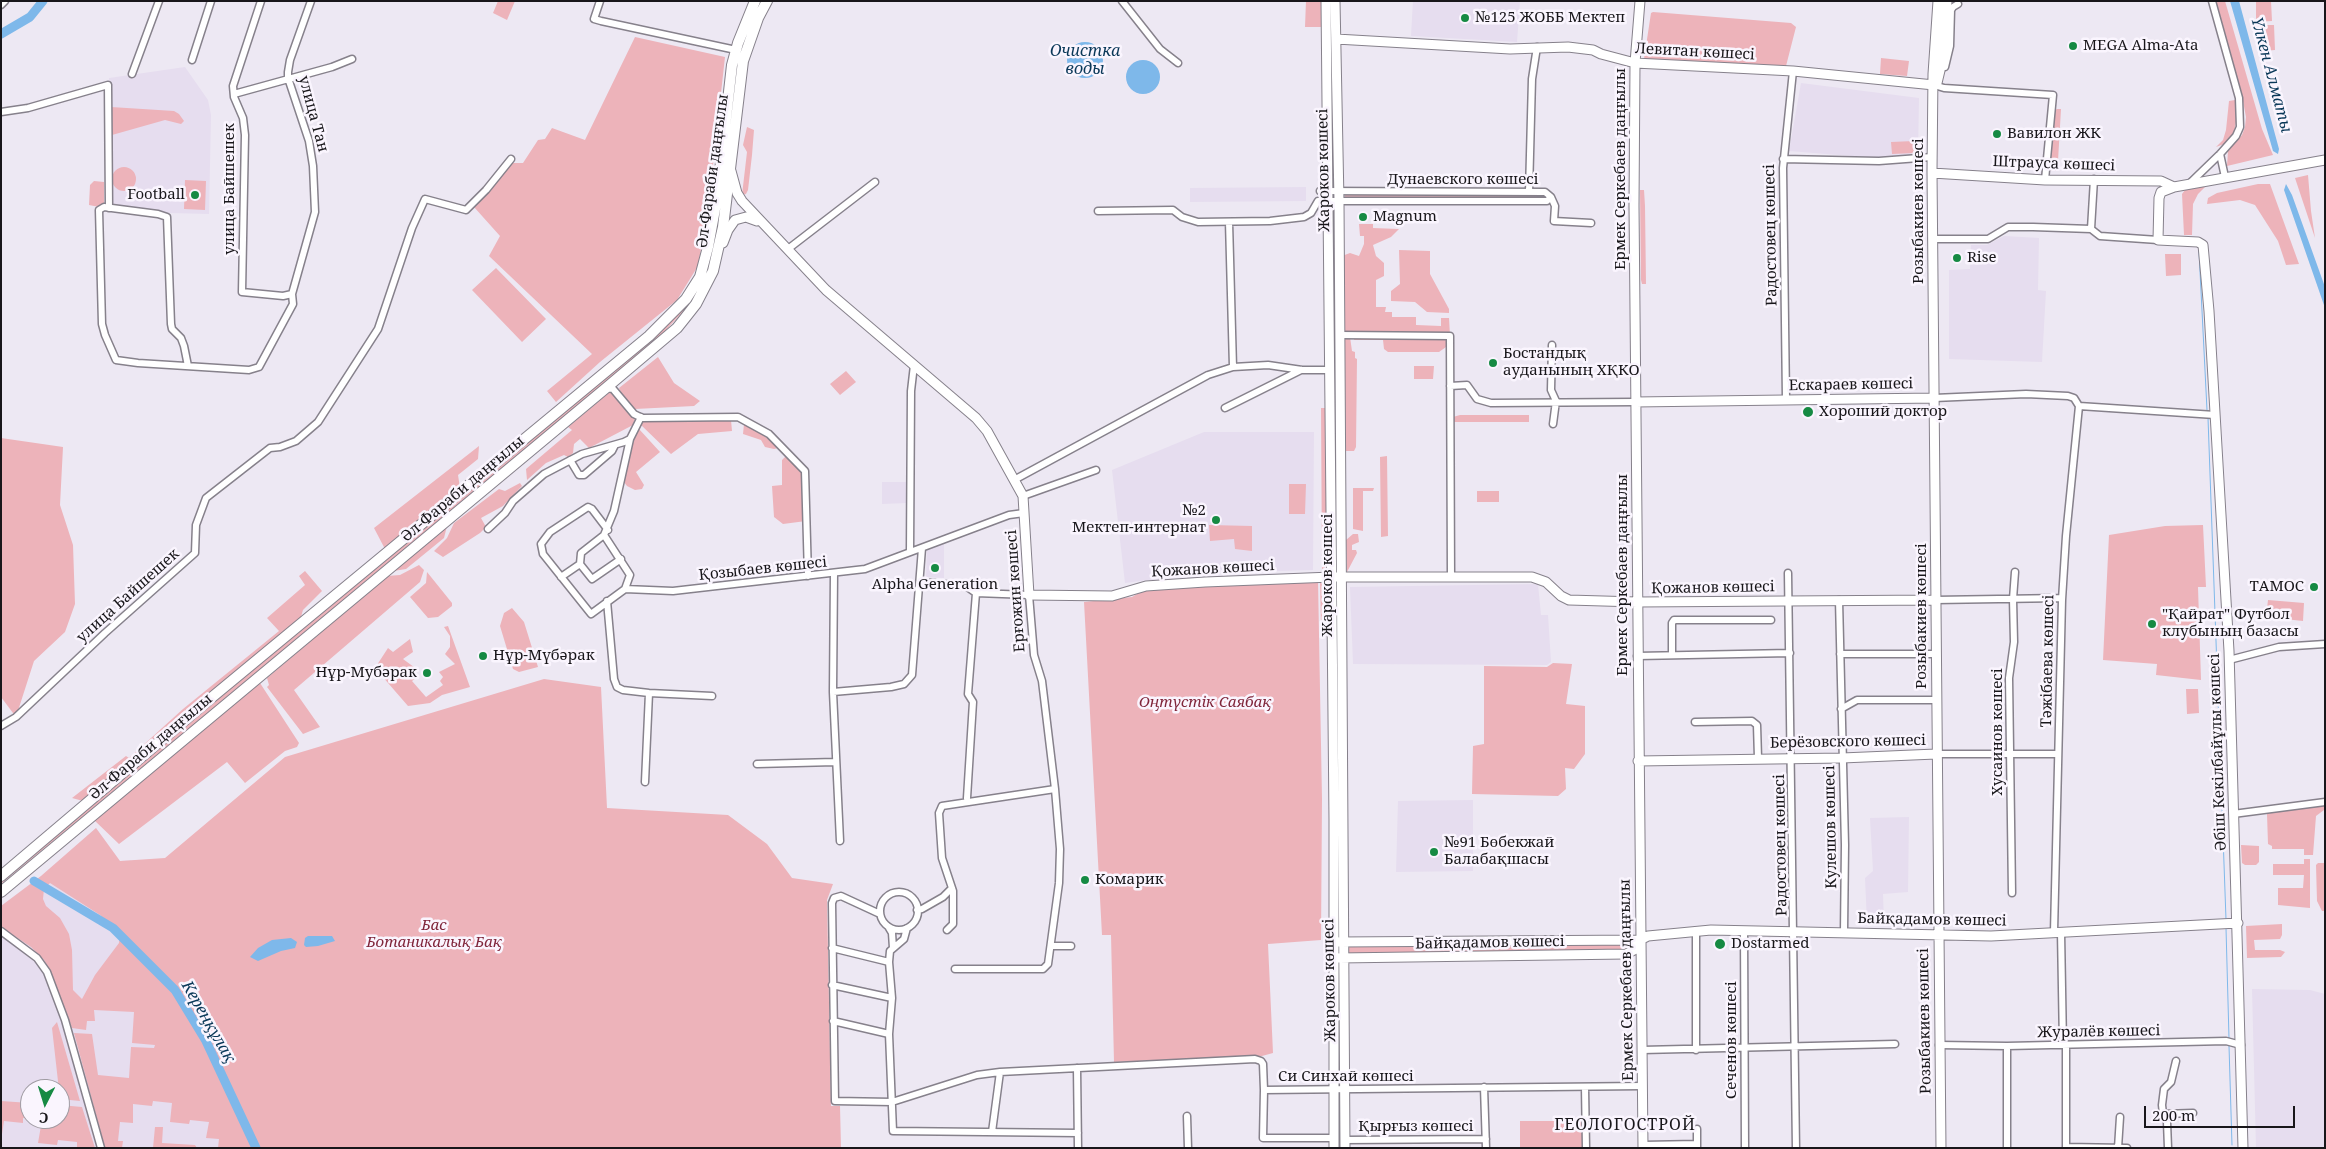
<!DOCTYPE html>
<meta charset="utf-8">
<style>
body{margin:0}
#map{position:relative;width:2326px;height:1149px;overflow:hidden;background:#ede8f3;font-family:"Noto Serif",serif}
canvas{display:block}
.frame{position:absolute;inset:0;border:2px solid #18161a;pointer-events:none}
.north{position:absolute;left:20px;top:1079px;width:50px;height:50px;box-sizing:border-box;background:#faf5fe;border:1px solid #a09ca3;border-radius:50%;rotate:185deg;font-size:14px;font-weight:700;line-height:20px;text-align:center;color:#18161a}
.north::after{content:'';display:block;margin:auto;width:18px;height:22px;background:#168a43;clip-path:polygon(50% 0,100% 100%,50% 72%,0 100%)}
.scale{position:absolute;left:2144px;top:1106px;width:151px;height:22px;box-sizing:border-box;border:2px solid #18161a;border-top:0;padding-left:6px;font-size:15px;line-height:18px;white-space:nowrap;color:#18161a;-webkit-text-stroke:4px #faf5fe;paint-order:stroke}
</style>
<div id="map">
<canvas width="2326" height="1149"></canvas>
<div class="frame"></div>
<div class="north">С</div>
<div class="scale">200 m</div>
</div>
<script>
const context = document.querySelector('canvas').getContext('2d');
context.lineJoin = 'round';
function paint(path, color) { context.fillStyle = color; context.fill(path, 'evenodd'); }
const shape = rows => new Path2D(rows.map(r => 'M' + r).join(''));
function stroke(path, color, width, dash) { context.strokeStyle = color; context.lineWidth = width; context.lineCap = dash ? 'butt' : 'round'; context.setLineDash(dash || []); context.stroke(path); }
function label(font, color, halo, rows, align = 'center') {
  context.font = font + ' "Noto Serif",serif'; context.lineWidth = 5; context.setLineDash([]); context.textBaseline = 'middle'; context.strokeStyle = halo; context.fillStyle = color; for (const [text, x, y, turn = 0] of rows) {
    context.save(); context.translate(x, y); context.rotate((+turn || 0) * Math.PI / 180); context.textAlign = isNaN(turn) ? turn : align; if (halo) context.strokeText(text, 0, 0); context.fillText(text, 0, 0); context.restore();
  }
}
paint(shape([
 [1413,1,1520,1,1517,42,1411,36],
 [185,67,208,100,211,115,209,214,131,212,109,208,109,78],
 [1801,83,1919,98,1918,156,1876,158,1789,151],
 [1306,187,1306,201,1190,202,1190,188],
 [2004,236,2039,238,2038,290,2046,291,2042,362,1949,359,1949,270,1970,269,1971,245,1987,245],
 [1204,432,1314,432,1313,570,1202,573,1125,583,1112,470],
 [882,482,908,482,908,503,882,504],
 [944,544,944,578,926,577,927,549],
 [1538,584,1541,615,1548,615,1551,662,1547,665,1353,664,1350,587],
 [1473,800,1473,871,1396,872,1398,801],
 [1909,817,1908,892,1883,894,1884,923,1867,923,1865,878,1873,871,1870,818],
 [96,828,120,861,136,860,254,1148,1,1148,1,906,41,876],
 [30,1089,60,1089,60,1119,30,1119],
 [2252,989,2310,990,2325,994,2325,1148,2256,1148]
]), '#e6ddef');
paint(shape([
 [498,1,515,1,507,20,493,13],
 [1306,1,1323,1,1324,27,1305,27],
 [2215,1,2225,1,2262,129,2273,155,2227,166,2228,151,2242,135,2245,127,2246,117,2243,101],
 [2256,1,2271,1,2272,21,2256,22],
 [756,7,758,8,746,39,721,211,709,270,692,302,662,334,618,375,1,884,1,881,151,754,659,332,706,269,733,88,744,38],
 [1653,12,1791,23,1796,27,1786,66,1644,59,1651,13],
 [2262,25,2274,25,2275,50,2264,51],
 [635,37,725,57,708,210,698,266,677,300,600,362,556,402,547,391,592,354,489,256,500,236,474,207,512,163,523,163,538,140,545,139,552,128,585,140],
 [1881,58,1909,61,1907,76,1880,74],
 [2235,100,2237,116,2234,133,2224,144,2216,147,2223,140,2226,130,2229,101],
 [111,107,174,111,179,114,184,121,181,124,165,120,112,135],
 [2057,109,2061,109,2058,161,2056,171,2052,171,2049,167,2054,111],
 [747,127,754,130,752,155,748,190,746,194,742,195,747,152,743,145],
 [1914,141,1915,153,1892,154,1891,142],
 '112 179a12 12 0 1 1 24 0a12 12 0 1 1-24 0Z',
 [2308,175,2311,211,2315,238,2295,178],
 [185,180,206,181,205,210,184,209],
 [94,181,104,182,104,204,99,207,89,205,90,185],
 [2258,184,2270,184,2299,264,2286,265,2278,241,2255,205,2240,200,2207,204,2208,198,2217,193],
 [2207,185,2198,194,2193,204,2192,235,2184,235,2182,194,2185,190],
 [1640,190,1644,190,1645,206,1646,284,1642,284,1641,280],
 [1545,192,1550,200,1345,200,1345,194],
 [1359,224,1373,224,1373,228,1399,229,1391,237,1373,245,1376,256,1384,263,1384,276,1376,280,1376,307,1386,307,1385,312,1392,312,1392,317,1416,317,1416,325,1441,326,1441,318,1449,318,1450,336,1447,337,1446,347,1439,352,1388,352,1384,349,1383,340,1354,340,1354,335,1345,332,1342,327,1342,256,1350,253,1359,256,1364,244,1364,236,1360,236],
 [1399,250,1430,251,1430,274,1449,309,1449,313,1427,312,1415,302,1391,301,1391,291,1400,284],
 [2165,254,2181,254,2181,275,2166,276],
 [496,268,546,319,522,342,472,290],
 [1343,337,1350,337,1352,351,1355,352,1355,358,1357,359,1356,447,1354,451,1345,451],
 [658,357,674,383,700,401,694,406,635,409,622,395,619,388],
 [1414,366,1434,366,1433,379,1414,379],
 [846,371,856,382,840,395,830,384],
 [611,391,635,418,633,425,589,448,580,439,574,444,573,453,568,457,564,455,546,463,527,480,526,469,572,430,568,427],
 [1321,408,1326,408,1328,566,1322,569],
 [1460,415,1529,415,1529,422,1454,422,1453,417],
 [643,420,731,420,732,431,698,434,671,454,641,425],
 [744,424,761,432,778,448,774,449,765,447,761,440,743,434],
 [639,429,660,452,636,472,644,485,642,489,635,490,627,486,624,482,632,439],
 [1,438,63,447,60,505,73,545,75,604,65,632,34,661,16,717,1,697],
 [479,446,478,459,458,475,460,488,385,549,374,528],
 [787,455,794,460,804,479,806,521,783,524,774,517,772,486,782,485,782,460],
 [1387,456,1388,536,1381,537,1380,457],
 [520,483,522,486,503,506,481,518,486,527,480,533,443,557,434,551,447,538,454,523,499,489,505,491],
 [1289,484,1306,484,1305,514,1289,514],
 [1353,488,1374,488,1373,491,1363,491,1363,531,1353,529],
 [1477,491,1499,491,1499,502,1477,502],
 [448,522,444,538,406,569,387,572],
 [1209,525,1252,526,1252,551,1235,549,1234,539,1210,541],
 [2203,525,2206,587,2198,587,2201,680,2156,675,2157,664,2103,660,2109,535,2165,526],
 [1353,534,1358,534,1359,542,1352,545,1352,550,1356,550,1357,553,1347,572,1346,540],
 [419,565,424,570,420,582,294,690,320,727,303,734,267,687,269,685,267,678,387,576,400,575],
 [305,571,322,591,303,610,300,620,83,801,72,798,126,756,129,758,183,709,279,631,267,618,305,585,299,576],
 [427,572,452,603,452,606,438,617,428,618,410,597,426,583],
 [1320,579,1328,583,1328,623,1321,628],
 [1318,580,1322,799,1321,940,1268,944,1273,1053,1262,1056,1114,1062,1111,935,1102,935,1084,602,1132,597,1147,588],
 [2268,600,2304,603,2303,621,2266,617],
 [512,608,524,622,538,667,519,672,513,669,500,626,504,613],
 [448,626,470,687,442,695,430,703,408,706,375,668,388,648,393,652,410,639,413,652,403,659,418,670,412,674,416,678,412,681,426,697,443,685,440,681,443,677,439,672,455,664,445,654,450,647,450,636,444,627],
 [1553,663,1572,664,1566,704,1585,706,1585,754,1574,769,1565,768,1566,789,1558,796,1472,794,1473,746,1484,744,1484,666,1547,667],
 [544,679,601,687,607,808,728,815,767,844,792,878,833,884,827,900,831,1106,840,1106,841,1148,218,1148,219,1139,206,1138,209,1122,190,1120,189,1124,170,1122,172,1103,153,1101,152,1106,133,1104,133,1123,120,1122,118,1141,123,1141,122,1148,105,1148,74,1033,92,1034,98,1075,129,1078,131,1047,154,1048,155,1045,132,1043,134,1012,94,1010,95,1021,87,1021,86,1030,72,1028,51,972,44,960,31,947,1,927,1,906,41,876,96,828,120,861,165,858,285,757],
 [50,883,100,915,120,932,119,943,95,975,82,999,73,990,72,950,69,934,60,918,46,906,43,899,44,889],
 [260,683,299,743,297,747,285,751,245,783,227,762,119,844,94,820],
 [2186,689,2198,689,2199,713,2187,714],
 [2325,804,2324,810,2316,816,2313,855,2304,855,2304,849,2272,849,2272,846,2268,844,2267,814,2270,811],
 [2241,845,2259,846,2259,862,2256,865,2245,865,2242,863],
 [2304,859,2310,859,2310,908,2278,905,2278,888,2303,888,2304,875,2273,875,2273,864,2304,864],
 [2318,863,2325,863,2325,911,2322,911,2317,901,2316,865],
 [2282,924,2282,935,2280,939,2254,940,2255,950,2280,950,2285,952,2281,957,2247,958,2246,926],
 [1638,941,1630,952,1348,955,1346,943],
 [57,1022,80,1101,60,1099,52,1028],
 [1,1101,30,1103,30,1119,60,1119,60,1105,82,1107,95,1148,77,1148,77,1142,58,1140,57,1145,38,1143,42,1120,23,1118,23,1123,4,1121,2,1134],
 [1520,1121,1582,1121,1582,1148,1520,1148],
 [155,1127,163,1127,162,1143,195,1145,197,1148,153,1148]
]), '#edb3ba');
paint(shape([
 [2230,1,2239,1,2279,149,2278,154,2273,151],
 '1067 60a18 18 0 1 1 36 0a18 18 0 1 1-36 0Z',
 '1126 77a17 17 0 1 1 34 0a17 17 0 1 1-34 0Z',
 [2286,184,2292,195,2325,287,2325,308,2284,190],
 [308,936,332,936,335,941,318,946,306,947,304,945,305,938],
 [291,938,297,942,295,948,281,951,258,961,250,957,258,948,272,940]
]), '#7eb8ea');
stroke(shape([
 [2199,251,2207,410],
 [2208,418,2226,919],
 [2226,928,2229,1038],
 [2229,1046,2232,1145]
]), '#7eb8ea', 1);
stroke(shape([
 [1,34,30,17,43,1],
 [34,881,113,928,175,990,206,1041,256,1148]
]), '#7eb8ea', 9);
const street = shape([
 [600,1,594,19,601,21,736,50],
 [1122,1,1160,49,1178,63],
 [1,5,5,1],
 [192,60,211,1],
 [1945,67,1950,46,1951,10,1953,7,1958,4],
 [132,74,159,1],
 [1934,85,1944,88,2053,95,2045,180],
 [234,94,332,67,352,59],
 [1,112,28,108,108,85,109,208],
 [2220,154,2225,177],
 [1783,159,1879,161,1932,157],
 [2189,184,2220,154,2236,136,2240,127,2239,98,2212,1],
 [1529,192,1532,79,1537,47],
 [1551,197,1555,206,1554,221,1591,223],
 [1098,211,1173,210,1182,217,1198,222,1270,221,1304,217,1311,213,1318,201,1547,201,1551,197,1545,192,1320,191],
 [1229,222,1233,367],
 [2091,229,2094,179],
 [1932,239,1988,239,2008,227,2033,227,2091,229,2100,236,2158,240],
 [788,249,875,182],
 [292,294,315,212,313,166,309,141,288,78,288,72,290,60,311,1],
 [1340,335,1450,336,1451,577],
 [1552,345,1551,390,1556,401,1553,424],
 [188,366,184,346,181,338,172,329,171,324,167,217,158,214,104,207,99,210,102,324,105,335,116,360,138,363,249,370,259,367,293,304,292,294,283,296,242,292,245,135,243,118,234,97,233,86,261,1],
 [1450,386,1467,385,1477,399,1491,403,1635,402],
 [606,388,613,389,634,414,642,418,738,417,769,434,805,471,808,576],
 [1934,398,2026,394,2068,396,2074,398,2079,406,2066,536,2062,600,2054,932],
 [1786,399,1783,168,1793,71],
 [2079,406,2215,415],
 [1225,408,1301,370],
 [570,460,579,475,584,475,612,451,615,445],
 [1014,480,1208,375,1233,367,1268,365,1302,370,1329,370],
 [1023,496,1096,470],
 [488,529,505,513,513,501,544,474,582,454,624,442,630,439,641,417],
 [608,530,592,509,588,507,550,532,541,544,543,554,591,614,625,589,673,591,865,569,1009,515,1024,513],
 [910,552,911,391,914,365],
 [580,564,592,579,621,559],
 [834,573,833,692,840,841],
 [1788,573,1796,1148],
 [561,577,580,564,581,553,604,535],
 [920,582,966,586,976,593,1029,595,1034,655,1042,681,1055,789,1060,849,1059,883,1048,964,1043,969,955,969],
 [625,589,630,575,604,535,614,511,630,439],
 [1839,600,1845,845,1844,932],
 [1935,600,2062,598],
 [607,601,614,679,617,687,623,690,649,693,712,696],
 [1672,654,1672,623,1674,620,1771,620],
 [1840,654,1936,654],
 [1637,656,1790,653],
 [2229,660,2279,647,2325,644],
 [833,692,891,687,904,684,912,675,922,548],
 [1841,709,1857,700,1936,700],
 [1695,722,1752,721,1757,725,1758,758],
 [1,726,16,717,105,633,195,553,196,525,206,498,270,448,280,447,296,441,318,422,378,329,412,228,425,199,466,210,486,190,511,159],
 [1936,754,2058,754],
 [757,764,835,762],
 [645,782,649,693],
 [967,798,973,702,968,694,976,593],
 [2233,814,2325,802],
 '880 911a19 19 0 1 1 38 0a19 19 0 1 1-38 0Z',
 [2012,893,2009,678,2014,642,2013,599,2015,572],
 [917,910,922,909,943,897,952,888],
 [880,914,841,896,834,898,832,903,835,1101,892,1102,977,1075,1000,1072,1255,1059,1261,1061,1263,1064,1264,1090,1642,1086],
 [889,928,892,933,893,948],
 [907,928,904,939,890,951,889,962,892,998,889,1034,893,1131,1078,1133],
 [947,930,953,924,953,891,942,858,939,813,942,806,1055,789],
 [1,931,37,958,47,972,65,1020,101,1148],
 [1744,931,1745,1148],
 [2061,932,2063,1045],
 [1052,946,1071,946],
 [832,948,889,962],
 [832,985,892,998],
 [833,1021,889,1034],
 [1939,1045,2007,1046,2226,1041,2241,1045],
 [2066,1045,2066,1148],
 [1642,1050,1895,1044],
 [1696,1050,1696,936],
 [1077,1068,1078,1148],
 [1484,1087,1486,1148],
 [1585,1087,1586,1148],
 [1264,1090,1263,1138,1334,1138],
 [2163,1114,2193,1113],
 [1187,1116,1188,1148],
 [1697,1129,1697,1147],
 [992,1132,1000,1072],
 [1345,1140,1486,1139],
 [1643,1145,1697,1144],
 [2066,1147,2127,1148],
 [2007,1148,2007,1046],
 [2118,1148,2120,1117],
 [2168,1148,2167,1122,2163,1114,2162,1105,2164,1089,2171,1082,2176,1061]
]);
const secondary = shape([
 [1326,1,1334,820,1334,1148],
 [1335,1,1339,201,1345,1148],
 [1640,1,1635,63,1634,206,1643,1148],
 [1938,1,1933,74,1932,171,1941,1148],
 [1336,39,1510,49,1568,47,1593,50,1601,54,1635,63,1793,71,1934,85,1937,83,1943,58,1947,1],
 [731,171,737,193,742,201,826,290,976,418,987,431,1023,496,1029,595,1112,596,1146,586,1205,582,1332,577,1532,577,1546,582,1561,596,1569,600,1637,602,1935,600],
 [1932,173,2045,180,2161,181,2174,187],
 [723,243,728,230,735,220,746,217,757,221],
 [1635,402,1934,398],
 [1638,761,1842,758,1936,754],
 [1339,942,1640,940,1648,936,1711,930,1991,936,2238,923],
 [1339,958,1626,954,1634,950,1640,940],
 [2243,1148,2229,651,2209,311,2203,245,2198,242,2158,240,2159,198,2161,192,2174,187,2325,160]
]);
const primary = shape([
 [1,876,205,703,649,336,686,299,700,277,708,247,717,198,732,65,738,43,755,1],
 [1,892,606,388,677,328,685,318,696,304,713,271,723,227,743,61,758,18,767,1]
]);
stroke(street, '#86818b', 9);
stroke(secondary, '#86818b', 11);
stroke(primary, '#86818b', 12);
stroke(street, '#fff', 6);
stroke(secondary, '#fff', 9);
stroke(primary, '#fff', 10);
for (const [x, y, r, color] of [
 [1465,18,5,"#168a43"],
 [2073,46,5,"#168a43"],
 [1997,134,5,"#168a43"],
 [195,195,5,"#168a43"],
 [1363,217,5,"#168a43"],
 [1957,258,5,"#168a43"],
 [1493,363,5,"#168a43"],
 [1808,412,6,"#168a43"],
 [1216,520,5,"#168a43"],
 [935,568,5,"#168a43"],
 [2314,587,5,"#168a43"],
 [2152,624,5,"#168a43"],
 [483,656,5,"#168a43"],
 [427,673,5,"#168a43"],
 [1434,852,5,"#168a43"],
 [1085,880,5,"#168a43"],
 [1720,944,6,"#168a43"]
]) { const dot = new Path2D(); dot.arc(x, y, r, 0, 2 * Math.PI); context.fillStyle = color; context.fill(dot); stroke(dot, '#faf5fe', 2); }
label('15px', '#18161a', '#faf5fe', [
 ["№125 ЖОББ Мектеп",1475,18],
 ["MEGA Alma-Ata",2083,46],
 ["Вавилон ЖК",2007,134],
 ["Football",185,195,"right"],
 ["Magnum",1373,217],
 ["Rise",1967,258],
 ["Бостандық",1503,354],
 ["ауданының ХҚКО",1503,371],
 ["Хороший доктор",1819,412],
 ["№2",1206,511,"right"],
 ["Мектеп-интернат",1206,528,"right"],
 ["Alpha Generation",935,585,"center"],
 ["ТАМОС",2304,587,"right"],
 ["\"Қайрат\" Футбол",2162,615],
 ["клубының базасы",2162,632],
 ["Нұр-Мүбәрак",493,656],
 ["Нұр-Мубәрак",417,673,"right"],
 ["№91 Бөбекжай",1444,843],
 ["Балабақшасы",1444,860],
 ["Комарик",1095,880],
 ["Dostarmed",1731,944]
], 'left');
label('15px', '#18161a', '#faf5fe', [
 ["Левитан көшесі",1695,52,3],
 ["улица Тан",313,114,75],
 ["Штрауса көшесі",2054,164,2],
 ["Ермек Серкебаев даңғылы",1621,169,-90],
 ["Жароков көшесі",1324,170,-91],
 ["Әл-Фараби даңғылы",713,171,-82],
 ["Дунаевского көшесі",1463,180],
 ["улица Байшешек",230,189,-90],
 ["Розыбакиев көшесі",1919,211,-90],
 ["Радостовец көшесі",1771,235,-91],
 ["Ескараев көшесі",1851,385,-1],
 ["Әл-Фараби даңғылы",463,489,-40],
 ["Қозыбаев көшесі",763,569,-6],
 ["Қожанов көшесі",1213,569,-3],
 ["Жароков көшесі",1328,575,-90],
 ["Ермек Серкебаев даңғылы",1623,575,-90],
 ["Қожанов көшесі",1713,588,-1],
 ["Ерғожин көшесі",1016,591,-94],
 ["улица Байшешек",128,596,-42],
 ["Розыбакиев көшесі",1922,616,-90],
 ["Тәжібаева көшесі",2048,661,-89],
 ["Хусаинов көшесі",1998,732,-90],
 ["Берёзовского көшесі",1848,742,-1],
 ["Әл-Фараби даңғылы",151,747,-40],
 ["Әбіш Кекілбайұлы көшесі",2218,752,-92],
 ["Кулешов көшесі",1831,827,-91],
 ["Радостовец көшесі",1781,845,-91],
 ["Байқадамов көшесі",1932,920,1],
 ["Байқадамов көшесі",1490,943,-1],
 ["Жароков көшесі",1330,980,-91],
 ["Ермек Серкебаев даңғылы",1627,980,-91],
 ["Розыбакиев көшесі",1925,1021,-91],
 ["Журалёв көшесі",2099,1032,-1],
 ["Сеченов көшесі",1732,1040,-90],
 ["Си Синхай көшесі",1346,1077],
 ["Қырғыз көшесі",1416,1127]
]);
label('italic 15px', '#80263b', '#faf5fe', [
 ["Оңтүстік Саябақ",1205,703],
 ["Бас",434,926],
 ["Ботаникалық Бақ",434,943]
]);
label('italic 16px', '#0a3858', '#faf5fe', [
 ["Очистка",1085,51],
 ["воды",1085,69],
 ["Үлкен Алматы",2271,75,75],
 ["Кереңқұлақ",208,1022,60]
]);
context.letterSpacing = '1px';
label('16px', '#18161a', '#faf5fe', [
 ["ГЕОЛОГОСТРОЙ",1625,1125]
]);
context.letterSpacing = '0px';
</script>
